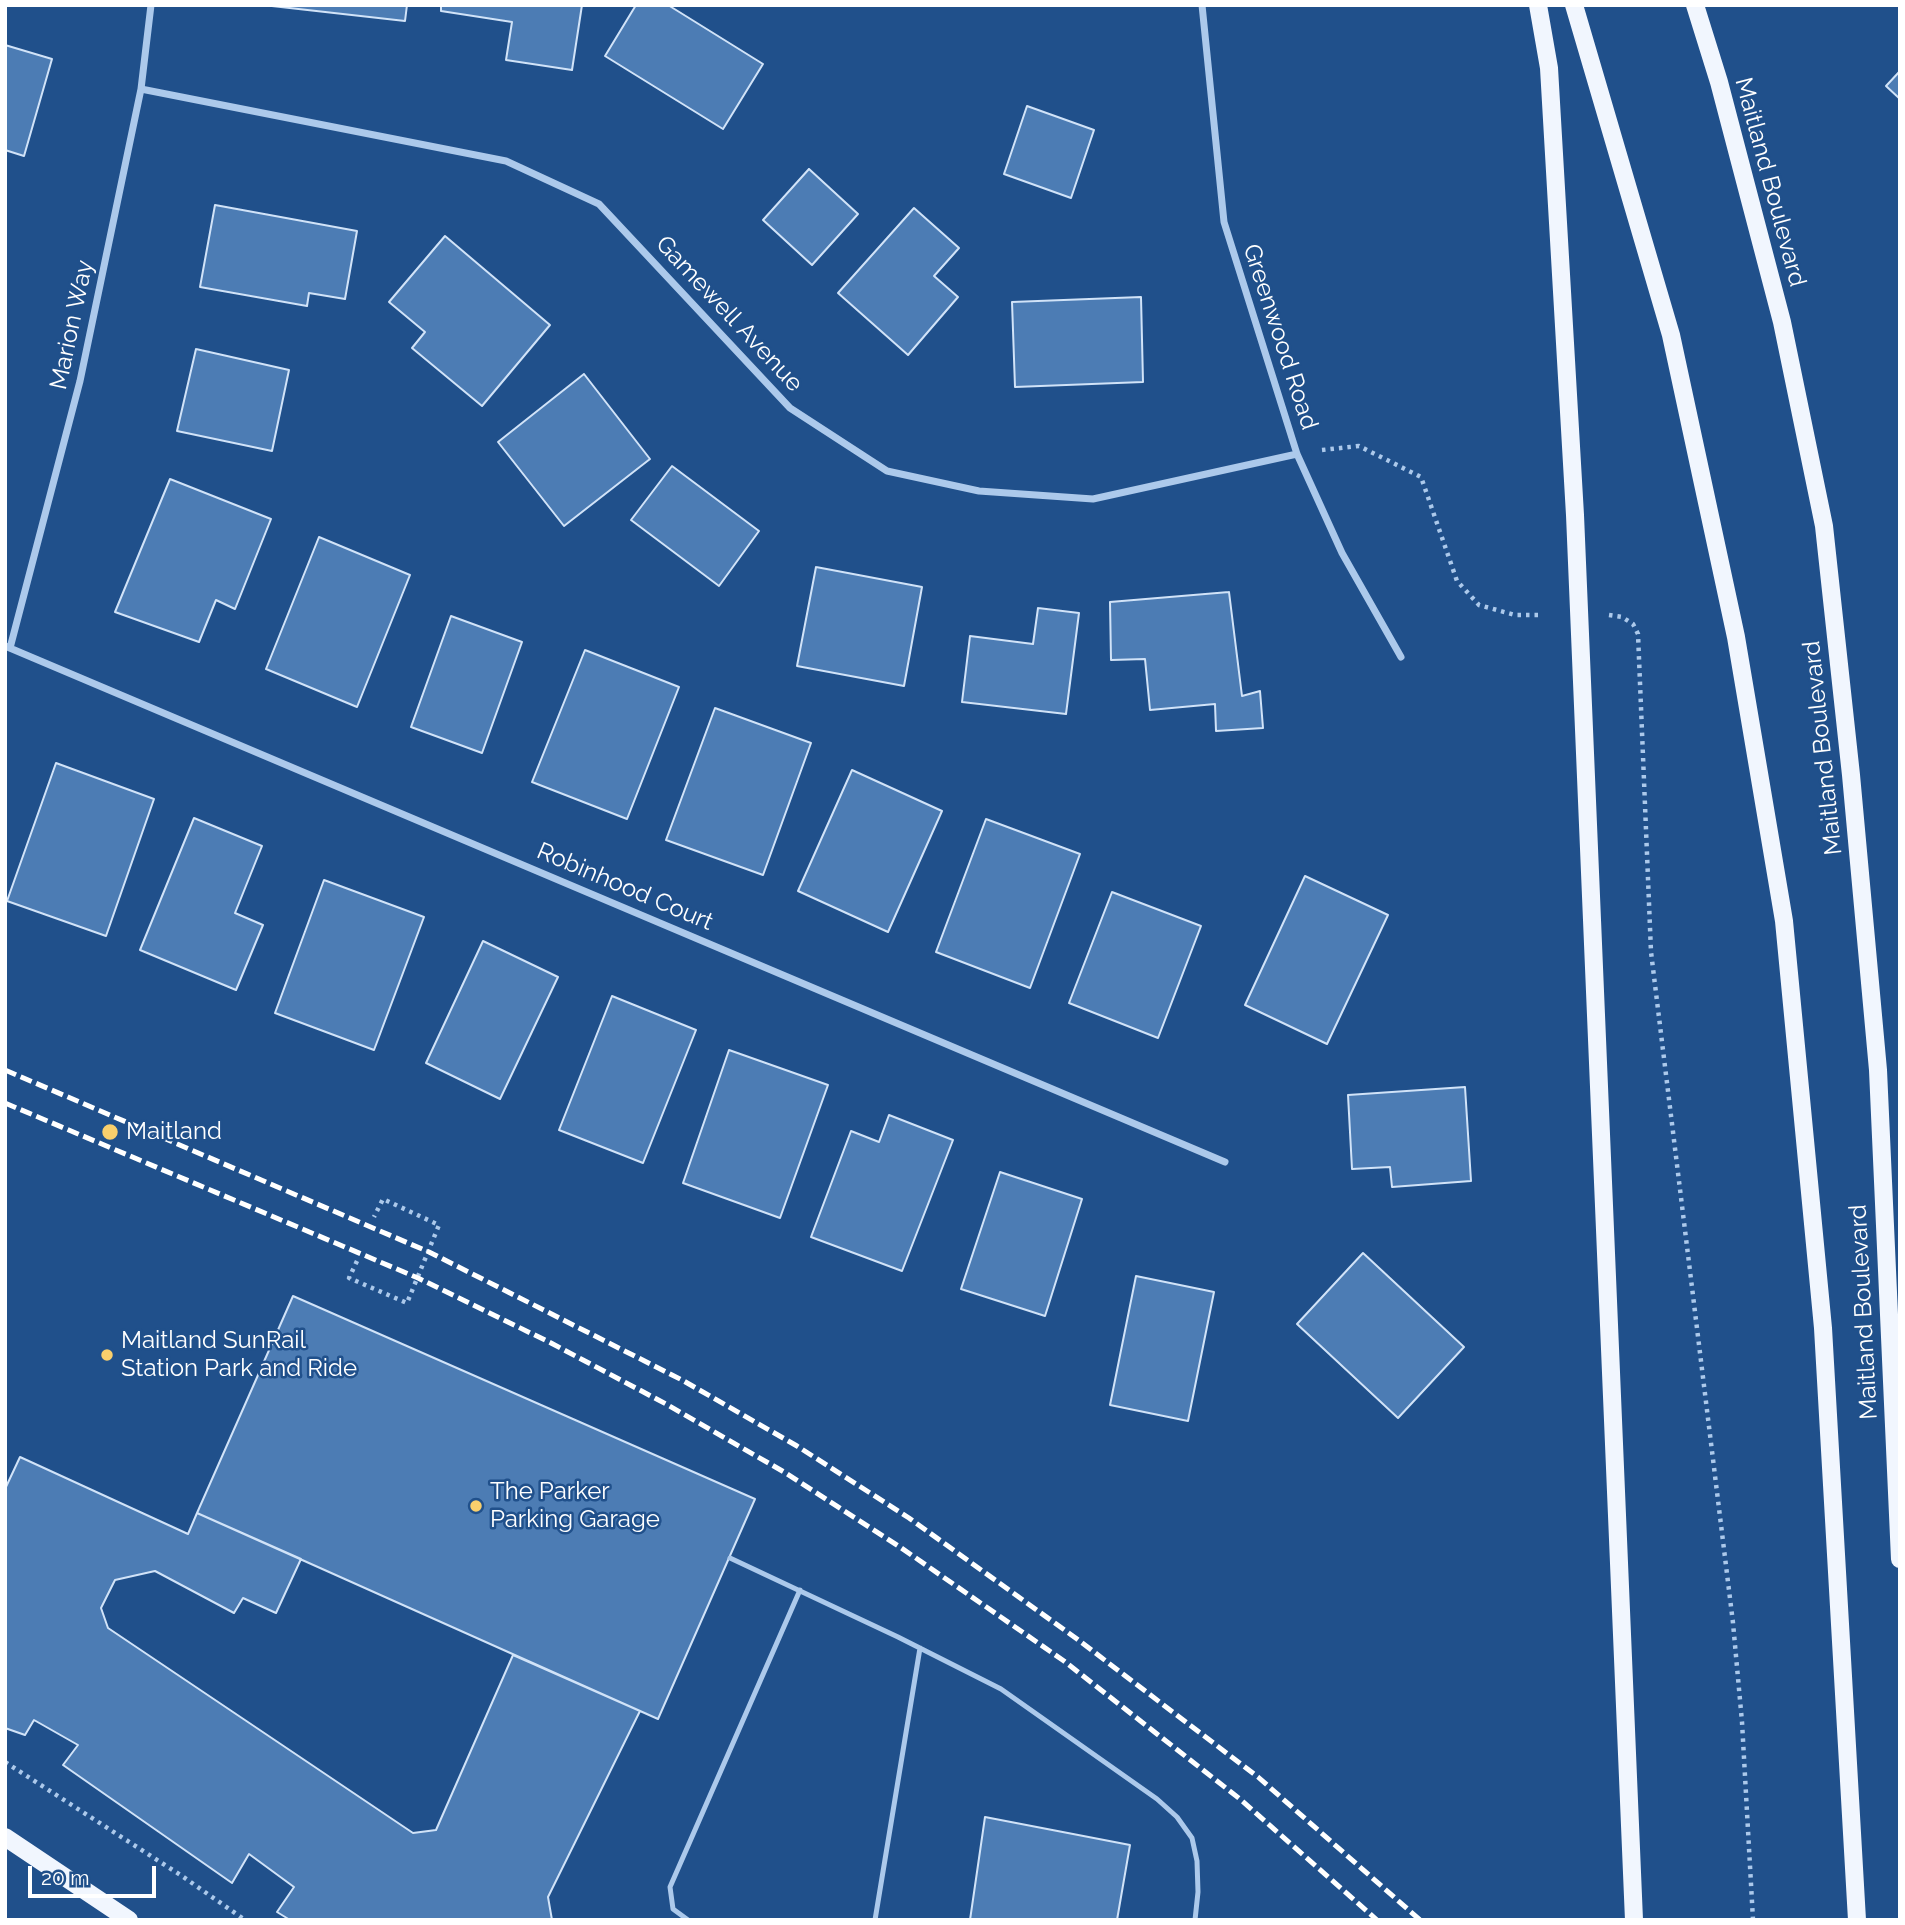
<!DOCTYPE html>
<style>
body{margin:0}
#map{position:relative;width:1905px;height:1925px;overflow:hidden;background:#20508b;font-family:Raleway,sans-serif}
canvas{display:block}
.frame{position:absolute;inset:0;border:7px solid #fff;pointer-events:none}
.scale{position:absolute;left:28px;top:1866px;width:128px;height:32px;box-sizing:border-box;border:4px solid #fff;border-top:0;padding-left:9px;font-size:21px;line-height:24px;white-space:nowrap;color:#fff;-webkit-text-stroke:5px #20508b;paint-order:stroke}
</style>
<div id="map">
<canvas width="1905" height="1925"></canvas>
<div class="frame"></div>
<div class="scale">20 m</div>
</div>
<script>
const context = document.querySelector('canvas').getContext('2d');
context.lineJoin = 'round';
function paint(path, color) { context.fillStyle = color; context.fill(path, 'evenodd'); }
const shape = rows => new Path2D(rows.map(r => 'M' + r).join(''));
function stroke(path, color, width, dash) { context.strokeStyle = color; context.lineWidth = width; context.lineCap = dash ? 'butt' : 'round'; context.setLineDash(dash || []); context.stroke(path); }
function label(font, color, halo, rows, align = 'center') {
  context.font = font + ' Raleway,sans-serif'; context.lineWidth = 5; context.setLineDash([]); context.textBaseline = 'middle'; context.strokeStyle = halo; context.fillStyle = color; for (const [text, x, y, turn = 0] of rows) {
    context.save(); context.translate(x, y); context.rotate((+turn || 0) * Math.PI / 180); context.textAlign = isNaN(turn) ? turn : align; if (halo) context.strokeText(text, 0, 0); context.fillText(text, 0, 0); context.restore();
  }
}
const building = shape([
 [263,5,407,5,405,21,263,5],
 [441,5,582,5,572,70,506,60,512,22,441,11,441,5],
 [636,5,668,5,763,64,723,129,605,56,636,5],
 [5,45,52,59,24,156,5,150,5,45],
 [1900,71,1900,99,1886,86,1900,71],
 [1027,106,1094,130,1071,198,1004,174,1027,106],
 [809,169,858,214,812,265,763,220,809,169],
 [215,205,357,231,345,299,309,293,307,306,200,287,215,205],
 [914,208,959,248,934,276,958,297,908,355,838,293,914,208],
 [445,236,550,325,482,406,412,348,425,332,389,302,445,236],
 [1141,297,1143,382,1015,387,1012,302,1141,297],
 [196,349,289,370,272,451,177,431,196,349],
 [584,374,650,459,564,526,498,442,584,374],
 [672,466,759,531,719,586,631,520,672,466],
 [170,479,271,519,235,609,216,600,199,642,115,612,170,479],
 [319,537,410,575,357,707,266,669,319,537],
 [816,567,922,587,904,686,797,666,816,567],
 [1229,592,1242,696,1260,691,1263,728,1216,731,1215,704,1150,710,1145,659,1111,660,1110,602,1229,592],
 [1038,608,1079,613,1066,714,962,702,970,636,1033,644,1038,608],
 [451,616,522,642,482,753,411,727,451,616],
 [585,650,679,687,627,819,532,782,585,650],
 [715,708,811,743,763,875,666,840,715,708],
 [56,763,154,799,106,936,7,901,56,763],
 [852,770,942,811,888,932,798,891,852,770],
 [194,818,262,846,235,913,263,925,236,990,140,950,194,818],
 [986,819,1080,854,1030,988,936,952,986,819],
 [1305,876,1388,915,1327,1044,1245,1005,1305,876],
 [324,880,424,917,374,1050,275,1013,324,880],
 [1112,892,1201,926,1158,1038,1069,1003,1112,892],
 [483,941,558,977,500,1099,426,1063,483,941],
 [612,996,696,1030,643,1163,559,1130,612,996],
 [729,1050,828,1085,780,1218,683,1183,729,1050],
 [1465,1087,1471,1181,1392,1187,1390,1167,1352,1169,1348,1095,1465,1087],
 [889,1115,953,1140,902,1271,811,1237,851,1131,879,1142,889,1115],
 [1000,1172,1082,1199,1045,1316,961,1289,1000,1172],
 [1363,1253,1464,1347,1398,1418,1297,1324,1363,1253],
 [1136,1276,1214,1292,1188,1421,1110,1405,1136,1276],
 [293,1296,755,1499,658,1719,197,1513,293,1296],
 [20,1457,188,1534,197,1513,301,1559,276,1613,243,1598,234,1613,155,1571,115,1580,101,1608,108,1628,413,1833,436,1830,513,1655,640,1711,548,1897,552,1920,290,1920,277,1912,294,1887,249,1854,232,1883,63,1765,78,1745,34,1720,25,1735,5,1728,5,1489,20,1457],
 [985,1817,1130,1845,1117,1920,970,1920,985,1817]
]);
paint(building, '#4c7cb4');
stroke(building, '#d1e3f8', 2);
stroke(shape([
 [1322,450,1359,446,1421,477,1457,581,1479,605,1515,615,1542,615],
 [1609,615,1622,617,1633,624,1638,634,1651,952,1733,1623,1742,1722,1753,1920],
 [357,1261,349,1278,407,1303,439,1225,383,1199,374,1217],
 [5,1762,182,1876,245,1920]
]), '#acc9eb', 4.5, [3.5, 5]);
stroke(shape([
 [730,1558,898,1637,1001,1689,1157,1799,1177,1817,1192,1838,1197,1861,1198,1892,1195,1920],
 [688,1920,673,1909,670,1887,800,1590],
 [875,1920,920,1648]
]), '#acc9eb', 5);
stroke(shape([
 [1202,5,1224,222,1297,454,1342,553,1401,657],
 [141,89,506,161,599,204,790,408,887,471,979,491,1093,499,1297,454],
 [5,646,1225,1162],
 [10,648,80,381,141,89,151,5]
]), '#acc9eb', 7);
stroke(shape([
 [1538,5,1549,68,1575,515,1634,1920],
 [1574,5,1671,335,1736,637,1784,921,1823,1328,1857,1920],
 [1695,5,1719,82,1782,322,1824,526,1851,775,1878,1070,1900,1559],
 [5,1837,129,1920]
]), '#f1f6fe', 18);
stroke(shape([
 [5,1070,429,1252,682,1380,797,1446,909,1518,1077,1639,1258,1777,1420,1920],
 [5,1103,418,1278,551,1343,666,1404,784,1472,900,1547,1064,1661,1240,1799,1377,1920]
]), '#fff', 5, [12, 5]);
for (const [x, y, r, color] of [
 [110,1132,9,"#f9cf6c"],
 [107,1355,7,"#f9cf6c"],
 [476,1506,7,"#f9cf6c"]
]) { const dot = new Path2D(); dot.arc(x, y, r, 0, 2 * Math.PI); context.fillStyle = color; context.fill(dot); stroke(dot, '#20508b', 2.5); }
label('24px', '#fff', '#20508b', [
 ["Maitland Boulevard",1770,182,75],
 ["Gamewell Avenue",729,314,47],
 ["Marion Way",72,325,-78],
 ["Greenwood Road",1280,337,72],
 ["Maitland Boulevard",1823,748,-96],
 ["Robinhood Court",625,887,23],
 ["Maitland Boulevard",1864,1312,-93]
]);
label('24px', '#fff', '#20508b', [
 ["Maitland",126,1132],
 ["Maitland SunRail",121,1341],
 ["Station Park and Ride",121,1369],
 ["The Parker",490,1492],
 ["Parking Garage",490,1520]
], 'left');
</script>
